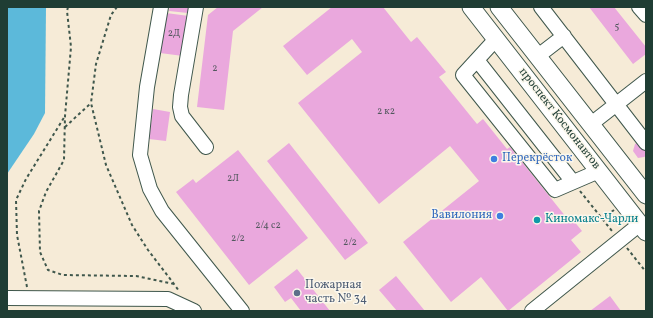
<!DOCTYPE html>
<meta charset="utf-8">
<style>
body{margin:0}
#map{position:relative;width:653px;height:318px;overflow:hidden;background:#f6ebd7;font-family:Vollkorn,serif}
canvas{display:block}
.frame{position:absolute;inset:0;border:8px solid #1f3d34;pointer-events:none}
</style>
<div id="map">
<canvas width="653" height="318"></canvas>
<div class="frame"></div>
</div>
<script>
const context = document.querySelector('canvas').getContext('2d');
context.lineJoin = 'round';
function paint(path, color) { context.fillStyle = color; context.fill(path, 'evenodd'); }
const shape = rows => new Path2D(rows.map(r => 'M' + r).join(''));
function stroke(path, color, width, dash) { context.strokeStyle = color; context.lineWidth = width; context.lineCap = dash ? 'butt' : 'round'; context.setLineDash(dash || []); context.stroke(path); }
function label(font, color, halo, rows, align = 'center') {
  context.font = font + ' Vollkorn,serif'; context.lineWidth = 3; context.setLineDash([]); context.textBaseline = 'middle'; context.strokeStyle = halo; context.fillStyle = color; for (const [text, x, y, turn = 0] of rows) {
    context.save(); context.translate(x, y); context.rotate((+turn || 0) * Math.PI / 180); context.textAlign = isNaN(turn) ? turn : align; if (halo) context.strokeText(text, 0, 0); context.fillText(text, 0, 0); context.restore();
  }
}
paint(shape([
 [7,7,46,7,45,113,34,134,7,174]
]), '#5cb9da');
paint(shape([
 [170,7,189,7,188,13,169,11],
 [218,7,263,7,233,31,224,110,197,107,208,15],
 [332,7,383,7,411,42,417,37,446,72,439,77,477,124,483,119,507,149,510,147,566,217,569,215,582,231,571,240,581,252,508,311,481,277,451,302,403,242,479,181,450,146,379,204,298,103,362,52,352,39,307,75,283,46],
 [589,7,614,7,646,47,646,54,633,64],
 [166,13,189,16,183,56,160,53],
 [153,109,170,112,166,141,149,139],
 [640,141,646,150,646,156,644,157,638,158,633,151,635,144],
 [289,143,368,243,345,260,267,161],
 [238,150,308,238,249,285,176,192,193,179,196,183],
 [297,269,330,311,301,311,291,298,285,302,274,287],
 [396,276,425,311,397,311,379,290],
 [610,296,621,311,590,311]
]), '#eaa8dd');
const minor = shape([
 [161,7,147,87,140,155,150,189,162,211,242,311],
 [196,7,181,95,180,107,182,116,206,147],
 [541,7,646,143],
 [639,7,646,15],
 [496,39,463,75,555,190,599,171],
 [538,56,564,36],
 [477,60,573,182],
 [591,124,646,81],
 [7,298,168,299,194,311],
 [532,311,640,224]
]);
const major = shape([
 [471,7,646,232],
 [499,7,646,195]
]);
stroke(minor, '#3f574c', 16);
stroke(major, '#3f574c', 19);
stroke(shape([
 [68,7,67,11,71,47,65,116,64,160,46,192,39,211,40,252,48,270,63,275,136,276,174,284],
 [117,7,111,15,96,64,91,103,106,165,132,225,148,250,174,284,179,291],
 [65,127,91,103],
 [580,191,612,231],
 [602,219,614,210],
 [627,248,646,272],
 [27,287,17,235,16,200,26,179,65,116]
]), '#3f574c', 2, [3, 3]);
stroke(minor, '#fff', 14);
stroke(major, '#fff', 17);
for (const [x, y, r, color] of [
 [494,159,4,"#3f7fe0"],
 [500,216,4,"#3f7fe0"],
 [537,220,4,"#0f9aa8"],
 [297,293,4,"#5c6f8a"]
]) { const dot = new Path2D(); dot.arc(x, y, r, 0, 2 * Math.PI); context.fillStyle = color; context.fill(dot); stroke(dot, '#fbf7ec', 1.5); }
label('10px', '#52585e', null, [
 ["5",617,27],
 ["2Д",174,34],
 ["2",215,69],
 ["2 к2",386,112],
 ["2Л",233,179],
 ["2/4 с2",268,226],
 ["2/2",238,239],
 ["2/2",350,243]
]);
label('12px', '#1f3d34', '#fbf7ec', [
 ["проспект Космонавтов",559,119,52]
]);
label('12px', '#366cbe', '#fbf7ec', [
 ["Перекрёсток",502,159],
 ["Вавилония",492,216,"right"]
], 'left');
label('12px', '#0d838f', '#fbf7ec', [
 ["Киномакс-Чарли",545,220]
], 'left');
label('12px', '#4e5e75', '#fbf7ec', [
 ["Пожарная",305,286],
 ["часть № 34",305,300]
], 'left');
</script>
